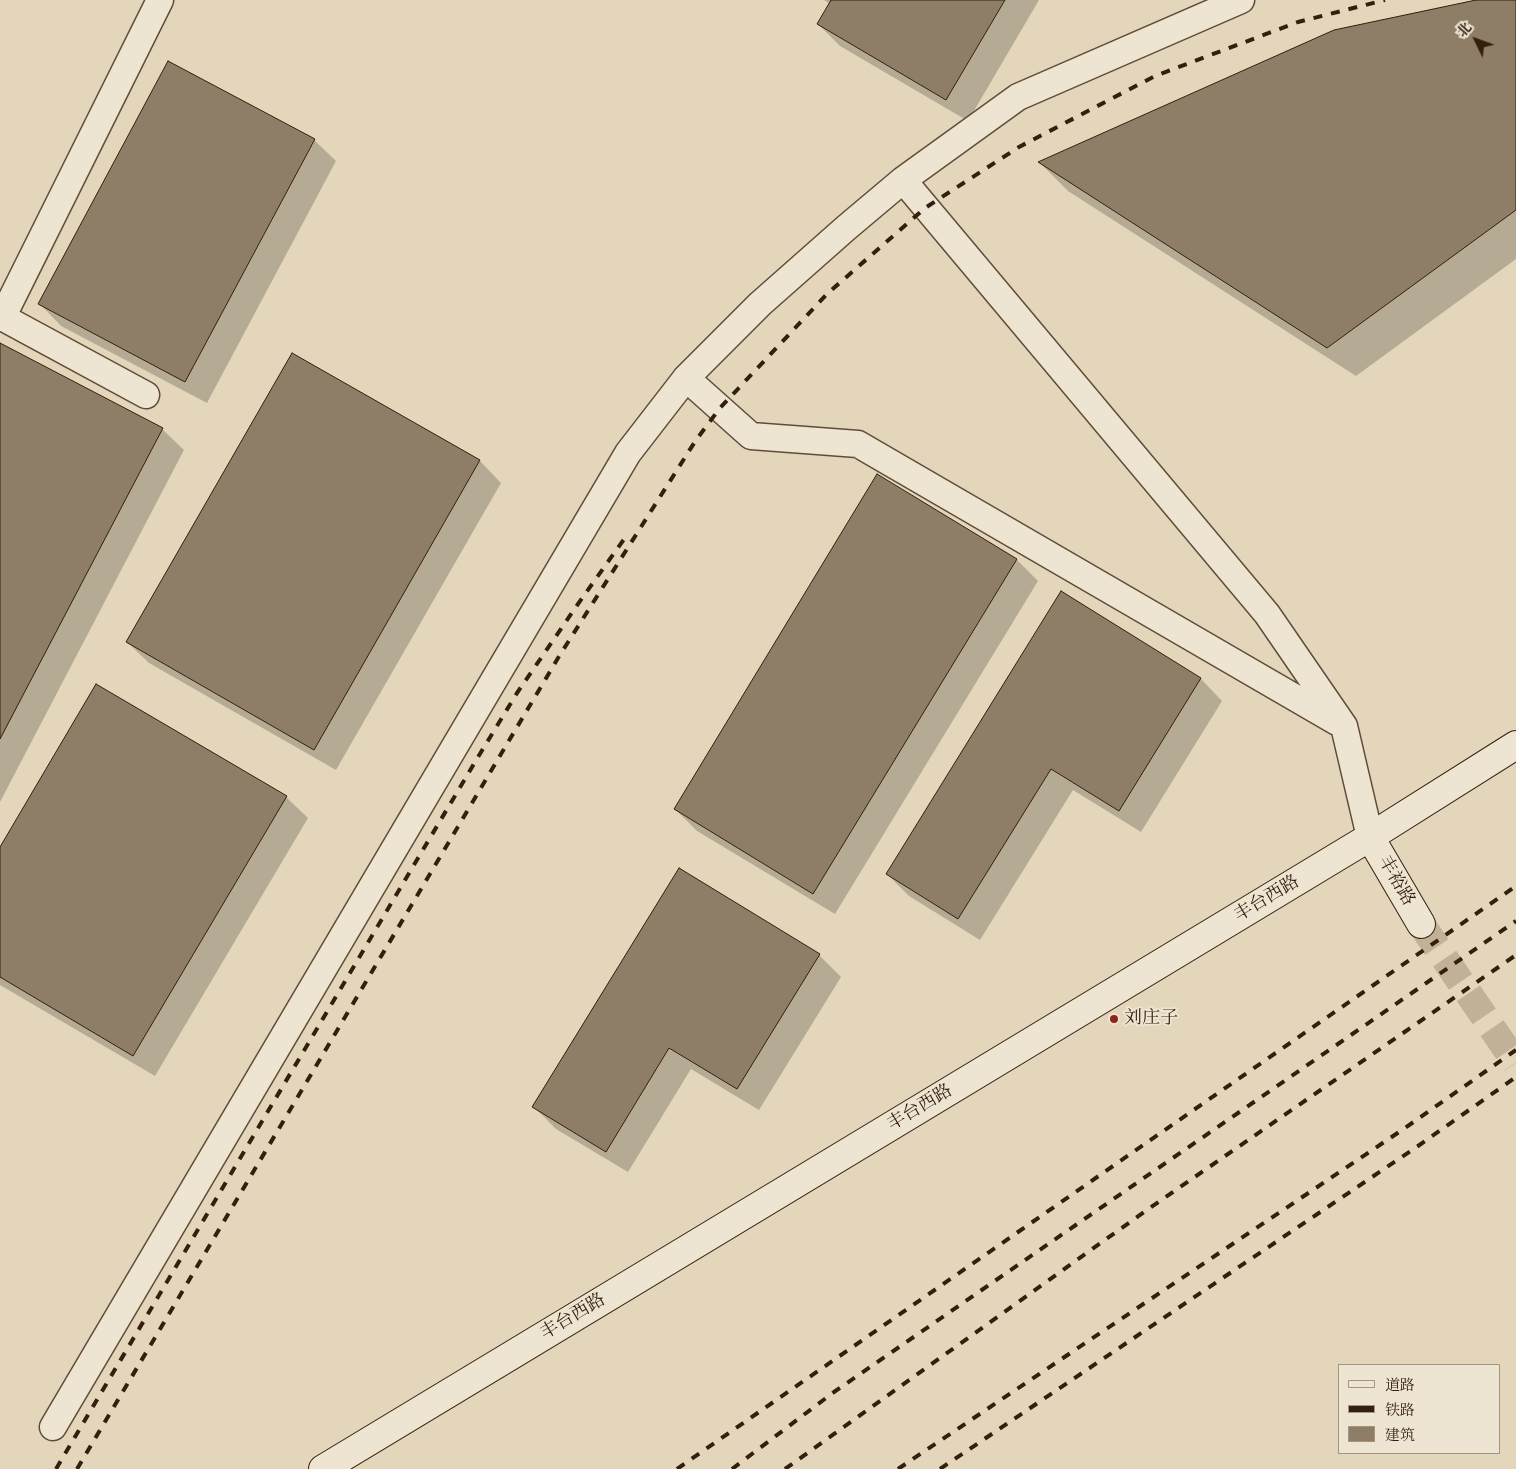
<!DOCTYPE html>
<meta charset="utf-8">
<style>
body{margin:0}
#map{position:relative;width:1516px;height:1469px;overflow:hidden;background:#e3d6ba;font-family:Alegreya,"Noto Serif SC",serif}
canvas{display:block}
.legend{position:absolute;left:1338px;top:1364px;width:162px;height:90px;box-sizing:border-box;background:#ede4d2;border:1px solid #a39583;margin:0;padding:6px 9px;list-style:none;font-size:15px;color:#341e0d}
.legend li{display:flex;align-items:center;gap:10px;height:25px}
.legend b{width:25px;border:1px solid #a39583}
.north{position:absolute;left:1451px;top:15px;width:50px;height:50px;-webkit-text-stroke:4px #ede4d2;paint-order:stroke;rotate:312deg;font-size:14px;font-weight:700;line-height:20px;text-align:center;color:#341e0d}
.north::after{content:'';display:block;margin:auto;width:18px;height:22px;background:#341e0d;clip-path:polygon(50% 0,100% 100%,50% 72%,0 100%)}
</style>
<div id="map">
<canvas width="1516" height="1469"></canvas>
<ul class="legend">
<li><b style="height:6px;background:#ede4d2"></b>道路</li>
<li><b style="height:6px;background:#341e0d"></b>铁路</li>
<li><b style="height:14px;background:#8f7e67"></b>建筑</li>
</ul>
<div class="north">北</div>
</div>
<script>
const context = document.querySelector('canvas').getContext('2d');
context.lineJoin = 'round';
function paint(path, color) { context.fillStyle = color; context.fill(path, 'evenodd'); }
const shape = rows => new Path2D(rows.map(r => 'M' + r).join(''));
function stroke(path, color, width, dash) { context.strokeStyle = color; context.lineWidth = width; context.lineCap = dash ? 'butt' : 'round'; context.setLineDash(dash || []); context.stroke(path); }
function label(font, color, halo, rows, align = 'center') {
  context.font = font + ' Alegreya,"Noto Serif SC",serif'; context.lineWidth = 4; context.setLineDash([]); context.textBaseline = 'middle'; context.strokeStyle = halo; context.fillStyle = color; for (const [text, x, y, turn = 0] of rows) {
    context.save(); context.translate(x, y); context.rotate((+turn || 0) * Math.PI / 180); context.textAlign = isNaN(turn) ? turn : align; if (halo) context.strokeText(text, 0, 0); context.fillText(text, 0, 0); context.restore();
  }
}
paint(shape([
 [824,0,1039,0,968,121,840,46,818,24,830,4],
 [1482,0,1516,0,1516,259,1356,376,1068,191,1040,163],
 [314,140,336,161,207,403,61,326,40,304],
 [0,344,162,429,184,450,0,802],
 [292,354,480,461,501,483,336,770,149,663,127,642],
 [1016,559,1038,581,835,914,697,831,675,809],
 [1061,593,1201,679,1222,701,1141,832,1073,790,980,940,909,896,887,874],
 [286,797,308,818,155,1076,0,985,0,850],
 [819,955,841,977,759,1110,691,1069,628,1172,556,1129,534,1107]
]), '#0003');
const building = shape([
 [831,0,1005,0,946,100,817,24,831,0],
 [1476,0,1516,0,1516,210,1327,348,1038,162,1334,30,1476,0],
 [168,61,315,139,185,382,38,304,168,61],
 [0,343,163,428,0,739,0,343],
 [292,353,480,460,314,750,126,642,292,353],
 [877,474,1017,559,813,894,674,809,877,474],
 [1061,591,1201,678,1119,811,1051,769,958,919,886,874,1061,591],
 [96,684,287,796,133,1056,0,977,0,847,96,684],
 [679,868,820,954,737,1089,669,1048,606,1152,532,1107,679,868]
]);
paint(building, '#8f7e67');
stroke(building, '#341e0d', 1);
stroke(shape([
 [1421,924,1516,1063]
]), '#c0b197', 28, [28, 14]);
const street = shape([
 [903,180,1267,614,1344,726,1370,837],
 [0,316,146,395],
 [2,318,160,0],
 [686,378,751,436,858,444,1337,722],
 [53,1427,628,453,686,378,760,304,846,228,903,180,1018,97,1241,0]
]);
const secondary = shape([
 [1370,837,1421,924],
 [323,1469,1370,837,1516,745]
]);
stroke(street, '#604c38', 29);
stroke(secondary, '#341e0d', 30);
stroke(street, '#ede4d2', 26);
stroke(secondary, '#ede4d2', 28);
stroke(shape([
 [56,1469,475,762,517,693,578,604,627,535],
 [77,1469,558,658,696,440,720,408,827,294,925,208,1019,147,1155,76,1298,22,1385,0],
 [677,1469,1516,886],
 [732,1469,834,1392,1516,921],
 [785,1469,1144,1212,1516,955],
 [898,1469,1405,1128,1516,1050],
 [940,1469,1418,1146,1516,1077]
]), '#341e0d', 4, [9, 9]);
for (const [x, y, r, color] of [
 [1114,1019,5,"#8f2418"]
]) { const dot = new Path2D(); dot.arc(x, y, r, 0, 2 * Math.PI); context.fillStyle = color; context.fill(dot); stroke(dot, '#ede4d2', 2); }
label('18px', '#341e0d', '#ede4d2', [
 ["丰裕路",1396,881,60],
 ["丰台西路",1267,899,-31],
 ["丰台西路",920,1108,-31],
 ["丰台西路",573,1317,-31]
]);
label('18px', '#341e0d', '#ede4d2', [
 ["刘庄子",1124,1019]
], 'left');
</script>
